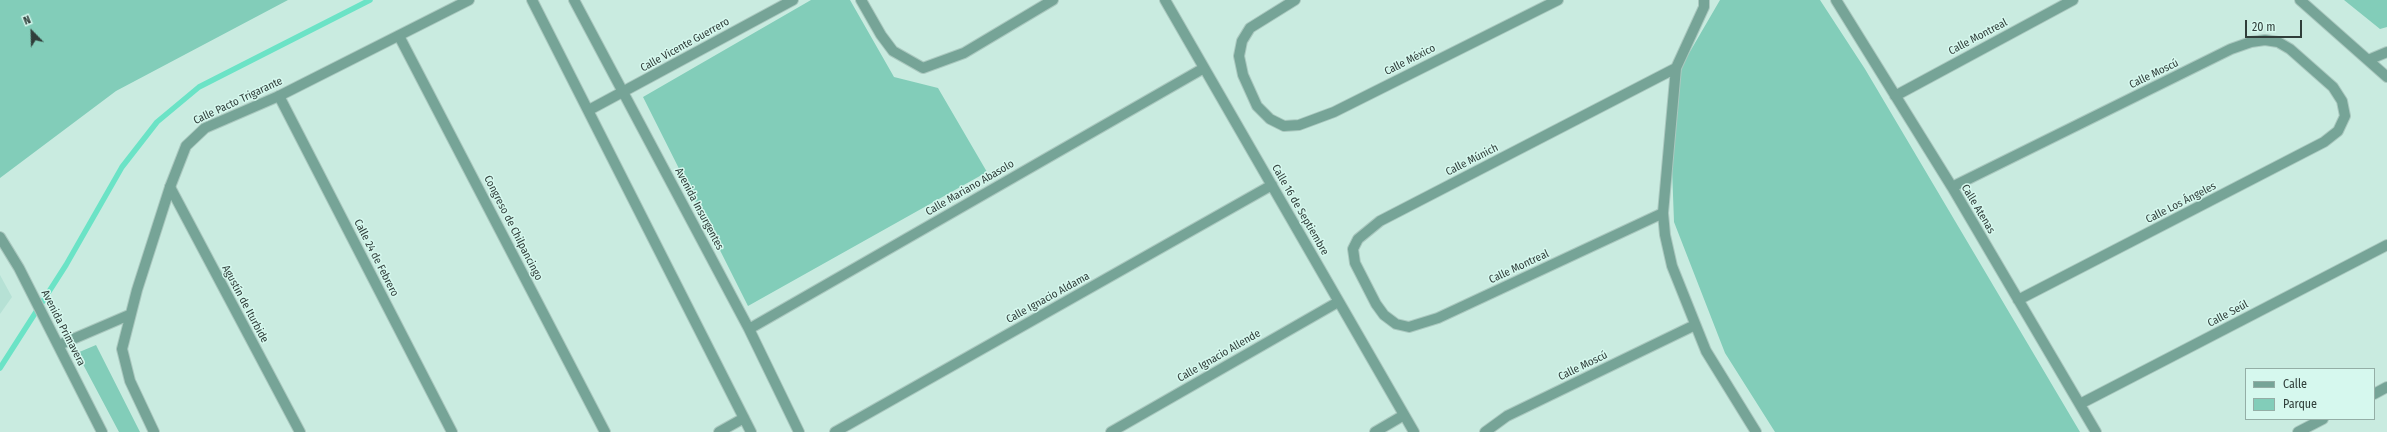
<!DOCTYPE html>
<meta charset="utf-8">
<style>
body{margin:0}
#map{position:relative;width:2387px;height:432px;overflow:hidden;background:#c9ebe0;font-family:"Fira Sans Condensed",sans-serif}
canvas{display:block}
.legend{position:absolute;left:2245px;top:368px;width:130px;height:52px;box-sizing:border-box;background:#d6f8ee;border:1px solid #94aea6;margin:0;padding:5px 7px;list-style:none;font-size:12px;color:#303e3a}
.legend li{display:flex;align-items:center;gap:8px;height:20px}
.legend b{width:20px;border:1px solid #94aea6}
.north{position:absolute;left:12px;top:12px;width:40px;height:40px;-webkit-text-stroke:3px #d6f8ee;paint-order:stroke;rotate:337deg;font-size:11px;font-weight:700;line-height:16px;text-align:center;color:#303e3a}
.north::after{content:'';display:block;margin:auto;width:14px;height:18px;background:#303e3a;clip-path:polygon(50% 0,100% 100%,50% 72%,0 100%)}
.scale{position:absolute;left:2245px;top:20px;width:57px;height:18px;box-sizing:border-box;border:2px solid #303e3a;border-top:0;padding-left:5px;font-size:12px;line-height:14px;white-space:nowrap;color:#303e3a;-webkit-text-stroke:3px #d6f8ee;paint-order:stroke}
</style>
<div id="map">
<canvas width="2387" height="432"></canvas>
<ul class="legend">
<li><b style="height:5px;background:#76a497"></b>Calle</li>
<li><b style="height:11px;background:#82cdb9"></b>Parque</li>
</ul>
<div class="north">N</div>
<div class="scale">20 m</div>
</div>
<script>
const context = document.querySelector('canvas').getContext('2d');
context.lineJoin = 'round';
function paint(path, color) { context.fillStyle = color; context.fill(path, 'evenodd'); }
const shape = rows => new Path2D(rows.map(r => 'M' + r).join(''));
function stroke(path, color, width, dash) { context.strokeStyle = color; context.lineWidth = width; context.lineCap = dash ? 'butt' : 'round'; context.setLineDash(dash || []); context.stroke(path); }
function label(font, color, halo, rows, align = 'center') {
  context.font = font + ' "Fira Sans Condensed",sans-serif'; context.lineWidth = 3; context.setLineDash([]); context.textBaseline = 'middle'; context.strokeStyle = halo; context.fillStyle = color; for (const [text, x, y, turn = 0] of rows) {
    context.save(); context.translate(x, y); context.rotate((+turn || 0) * Math.PI / 180); context.textAlign = isNaN(turn) ? turn : align; if (halo) context.strokeText(text, 0, 0); context.fillText(text, 0, 0); context.restore();
  }
}
paint(shape([
 [0,275,12,297,0,314]
]), '#b6e1d5');
paint(shape([
 [0,0,288,0,116,91,0,178],
 [811,0,850,0,894,77,938,88,987,172,748,306,643,97],
 [1720,0,1820,0,1865,69,2080,432,1775,432,1725,353,1674,222,1671,141,1681,67],
 [2344,0,2387,0,2387,27,2380,29],
 [96,345,140,432,119,432,77,353]
]), '#82cdb9');
stroke(shape([
 [0,368,66,265,122,167,157,122,199,87,370,0]
]), '#6be3c6', 5.5);
const minor = shape([
 [532,0,751,432],
 [574,0,749,329,799,432],
 [861,0,881,35,893,51,923,68,964,53,1053,0],
 [1165,0,1414,432],
 [1295,0,1250,28,1242,41,1239,56,1243,75,1257,106,1270,119,1284,126,1299,125,1334,112,1558,0],
 [1704,0,1704,7,1676,68,1663,213,1665,235,1672,266,1706,351,1756,432],
 [1836,0,1952,187,2096,432],
 [2300,0,2387,77],
 [399,36,605,432],
 [2368,60,2387,52],
 [279,96,452,432],
 [1895,96,2073,0],
 [589,110,793,0],
 [170,187,300,432],
 [1952,187,2231,49,2251,42,2265,40,2278,42,2290,49,2333,87,2342,101,2345,116,2338,131,2324,142,2018,300],
 [1663,213,1438,318,1409,327,1396,324,1384,315,1376,304,1355,263,1353,249,1358,239,1380,221,1676,68],
 [749,329,1204,68],
 [2374,394,2387,387],
 [2080,404,2387,245],
 [719,432,744,418],
 [835,432,1272,185],
 [1111,432,1338,302],
 [1375,432,1404,415],
 [1485,432,1507,416,1695,325],
 [2298,432,2323,419]
]);
const tertiary = shape([
 [0,237,19,268,102,432],
 [59,345,129,315],
 [154,432,130,381,122,349,137,290,170,187,186,146,205,128,279,96,469,0]
]);
stroke(minor, '#aac8bf', 12);
stroke(tertiary, '#aac8bf', 12);
stroke(minor, '#76a497', 10);
stroke(tertiary, '#76a497', 10);
label('11px', '#303e3a', '#d6f8ee', [
 ["Calle Montreal",1978,37,-28],
 ["Calle Vicente Guerrero",685,45,-29],
 ["Calle México",1410,60,-27],
 ["Calle Moscú",2154,74,-26],
 ["Calle Pacto Trigarante",238,101,-25],
 ["Calle Múnich",1472,160,-27],
 ["Calle Mariano Abasolo",970,188,-30],
 ["Calle Los Ángeles",2181,203,-27],
 ["Avenida Insurgentes",699,209,62],
 ["Calle Atenas",1978,209,59],
 ["Calle 16 de Septiembre",1300,210,60],
 ["Congreso de Chilpancingo",513,228,63],
 ["Calle 24 de Febrero",376,258,63],
 ["Calle Montreal",1519,267,-25],
 ["Calle Ignacio Aldama",1048,298,-29],
 ["Agustín de Iturbide",245,304,62],
 ["Calle Seúl",2228,314,-28],
 ["Avenida Primavera",63,328,63],
 ["Calle Ignacio Allende",1219,356,-30],
 ["Calle Moscú",1583,366,-26]
]);
</script>
